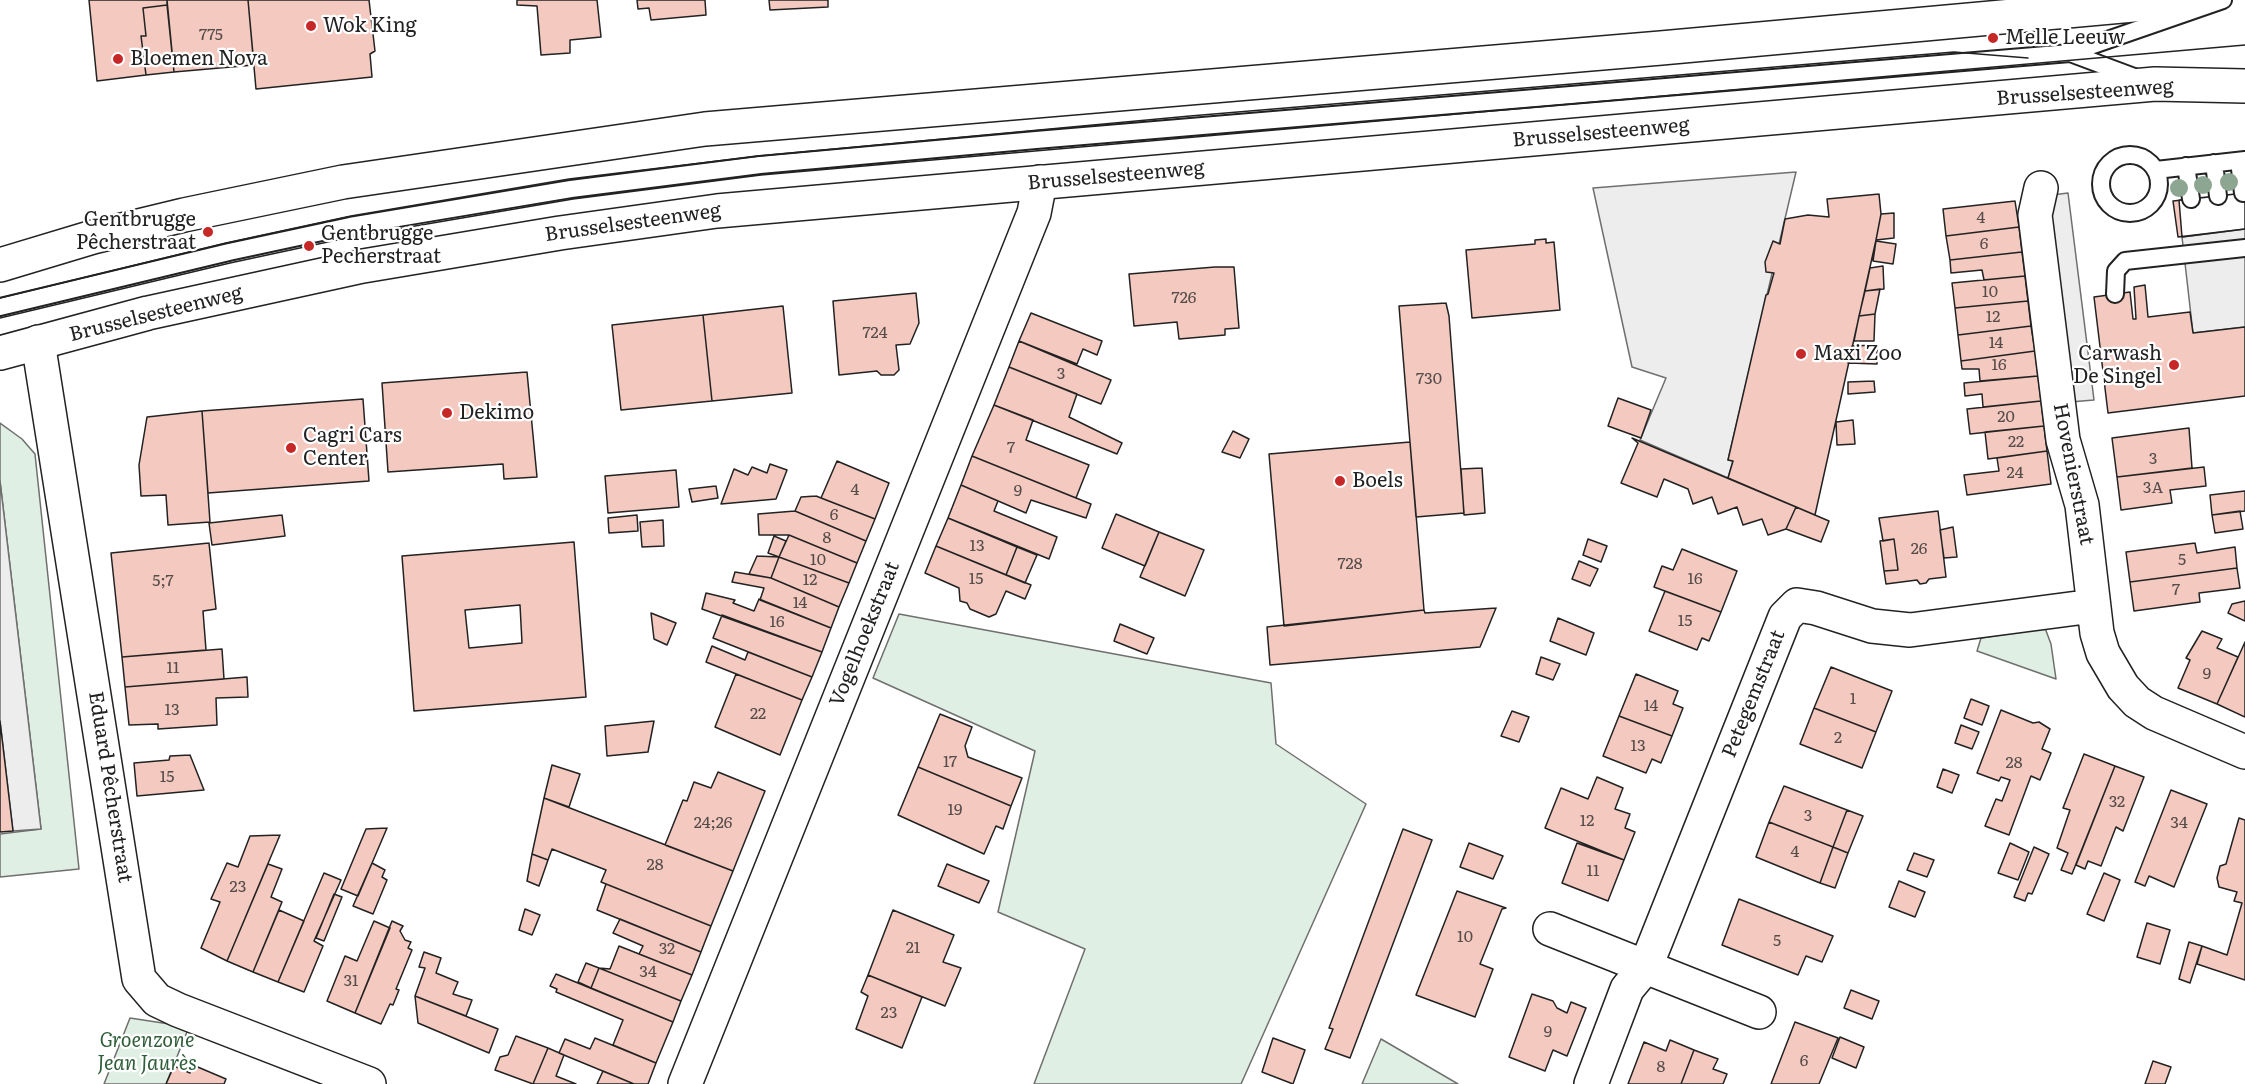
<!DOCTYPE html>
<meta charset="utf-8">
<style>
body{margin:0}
canvas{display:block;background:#fff}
</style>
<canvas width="2245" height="1084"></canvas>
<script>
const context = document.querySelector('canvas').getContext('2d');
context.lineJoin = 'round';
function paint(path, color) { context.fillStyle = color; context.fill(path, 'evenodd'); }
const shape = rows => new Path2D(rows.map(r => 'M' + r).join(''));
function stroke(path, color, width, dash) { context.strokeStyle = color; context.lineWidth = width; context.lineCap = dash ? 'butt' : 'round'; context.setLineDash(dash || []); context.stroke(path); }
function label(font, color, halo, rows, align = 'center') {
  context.font = font + ' Literata,serif'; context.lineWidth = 4.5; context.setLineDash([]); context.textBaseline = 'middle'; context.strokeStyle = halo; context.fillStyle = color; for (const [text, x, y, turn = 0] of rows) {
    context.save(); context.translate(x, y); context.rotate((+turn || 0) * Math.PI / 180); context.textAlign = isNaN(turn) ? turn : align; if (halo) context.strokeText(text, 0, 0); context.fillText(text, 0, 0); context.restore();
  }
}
const green = shape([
 [0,423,22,439,35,454,79,869,0,877,0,834,41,829,0,481,0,423],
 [899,614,1271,683,1276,744,1366,804,1241,1084,1034,1084,1085,949,998,912,1035,751,873,678,899,614],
 [2045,628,2051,644,2056,679,1977,651,1981,638,2045,628],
 [130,1018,189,1027,166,1084,104,1084,130,1018],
 [1381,1039,1458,1084,1362,1084,1381,1039]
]);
paint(green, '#e0efe3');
stroke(green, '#6f6f6f', 1.5);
const parking = shape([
 [1796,172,1728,460,1733,461,1728,478,1640,440,1666,378,1632,367,1593,188,1796,172],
 [2068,193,2094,400,2070,402,2044,196,2068,193],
 [2245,229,2245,327,2193,333,2182,237,2245,229],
 [0,481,41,829,13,831,0,721,0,481]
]);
paint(parking, '#ededed');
stroke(parking, '#6f6f6f', 1.5);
const building = shape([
 [89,0,167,0,167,5,143,8,146,36,141,36,146,75,97,81,89,0],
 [167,0,248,0,254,65,174,72,167,0],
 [248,0,369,0,375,51,370,54,372,77,256,89,248,0],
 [517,0,597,0,601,37,570,40,570,53,541,55,537,6,517,5,517,0],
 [637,0,705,0,706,15,651,20,649,8,638,9,637,0],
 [769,0,828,0,828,7,770,10,769,0],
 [167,5,174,72,146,75,141,36,146,36,143,8,167,5],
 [2245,193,2245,229,2182,237,2179,200,2245,193],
 [2245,193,2245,229,2178,237,2173,201,2245,193],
 [1879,194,1881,214,1876,240,1815,515,1728,478,1733,461,1728,460,1766,295,1768,294,1774,273,1766,272,1765,262,1773,241,1780,244,1785,219,1808,215,1829,217,1827,199,1879,194],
 [2015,201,2019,227,1946,236,1943,209,2015,201],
 [1894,213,1894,238,1876,240,1881,214,1894,213],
 [2019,227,2022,252,1950,260,1946,236,2019,227],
 [1546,239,1546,243,1554,242,1560,310,1472,318,1466,250,1535,244,1535,240,1546,239],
 [1876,241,1896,244,1893,264,1873,261,1876,241],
 [2022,252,2025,276,1984,280,1982,270,1951,273,1950,260,2022,252],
 [1883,266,1884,289,1865,291,1870,268,1883,266],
 [1215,267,1234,267,1239,328,1225,329,1225,335,1179,339,1177,322,1134,326,1129,274,1215,267],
 [2025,276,2028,301,1955,308,1952,283,2025,276],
 [2145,285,2148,317,2190,312,2193,333,2245,327,2245,396,2108,413,2094,297,2130,292,2133,319,2136,319,2134,287,2145,285],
 [1880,289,1875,314,1859,316,1865,291,1880,289],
 [916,293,919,323,910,344,896,345,899,370,894,375,881,375,877,371,839,375,833,301,916,293],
 [2028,301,2031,326,1958,335,1955,308,2028,301],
 [1446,303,1449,316,1464,513,1416,517,1399,306,1446,303],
 [783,306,792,393,712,401,703,315,783,306],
 [1031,313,1102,341,1097,355,1083,349,1077,364,1019,341,1031,313],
 [1875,314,1874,341,1854,341,1859,316,1875,314],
 [703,315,712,401,621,410,612,325,703,315],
 [2031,326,2035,351,1961,361,1958,335,2031,326],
 [1019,341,1111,380,1101,404,1009,367,1019,341],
 [1877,345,1877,364,1848,363,1852,346,1877,345],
 [2035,351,2038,376,1980,381,1979,369,1962,369,1961,361,2035,351],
 [1009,367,1077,394,1069,417,1122,443,1117,454,994,405,1009,367],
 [527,372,537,477,504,479,503,464,388,472,382,383,527,372],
 [2038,376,2041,401,1983,407,1982,394,1965,396,1964,383,2038,376],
 [1874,381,1875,392,1848,394,1848,382,1874,381],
 [1618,398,1651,410,1641,438,1608,426,1618,398],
 [363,399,369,481,208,493,202,411,363,399],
 [2041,401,2044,426,1970,434,1967,409,2041,401],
 [994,405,1033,420,1026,440,1089,465,1076,498,972,456,994,405],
 [202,411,210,522,168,525,166,495,141,496,139,465,147,417,202,411],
 [1853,420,1855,444,1837,445,1836,422,1853,420],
 [2044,426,2047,451,1988,459,1985,432,2044,426],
 [2189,428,2192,468,2117,477,2112,438,2189,428],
 [1233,431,1249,439,1240,458,1222,452,1233,431],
 [1632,438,1796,507,1786,529,1768,535,1762,519,1743,525,1737,507,1718,514,1712,497,1693,504,1688,489,1664,479,1657,497,1621,483,1638,443,1632,438],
 [1410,442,1424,610,1284,626,1269,454,1410,442],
 [2047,451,2051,484,1967,495,1964,475,1999,471,1997,458,2047,451],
 [972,456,1091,504,1086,518,1031,500,1026,513,961,485,972,456],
 [837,461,889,483,875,519,821,498,837,461],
 [770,464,787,470,776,499,721,504,734,469,748,475,752,467,767,473,770,464],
 [2204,467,2206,486,2170,490,2172,503,2121,510,2117,477,2204,467],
 [1482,468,1485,513,1464,515,1461,469,1482,468],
 [676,470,679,507,608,513,605,476,676,470],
 [961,485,998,501,994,511,1057,537,1049,559,948,518,961,485],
 [716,486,718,498,692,502,689,489,716,486],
 [2245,491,2245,511,2212,515,2210,495,2245,491],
 [816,496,875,519,866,541,795,511,801,497,816,496],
 [1796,507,1829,521,1821,542,1786,529,1796,507],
 [795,511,866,541,857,563,789,535,759,535,758,514,795,511],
 [1938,511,1946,577,1929,579,1926,583,1920,584,1917,580,1886,584,1884,571,1898,570,1894,539,1883,541,1879,518,1938,511],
 [2240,511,2243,529,2215,533,2212,515,2240,511],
 [1116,514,1159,532,1145,566,1102,548,1116,514],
 [282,515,285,536,212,545,209,523,282,515],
 [637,515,638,531,609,533,608,518,637,515],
 [948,518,1017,547,1006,575,936,546,948,518],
 [663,520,664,546,642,547,640,522,663,520],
 [1953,527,1957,557,1944,558,1940,530,1953,527],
 [1159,532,1204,550,1185,596,1140,577,1159,532],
 [789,535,857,563,849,583,779,557,789,535],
 [774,536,786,541,779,557,768,553,774,536],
 [1588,539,1607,546,1601,562,1583,555,1588,539],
 [1894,539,1898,570,1884,571,1880,541,1894,539],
 [574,542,586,697,414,711,402,556,574,542],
 [520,605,522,643,469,648,465,610,520,605],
 [209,543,216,609,203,611,206,650,122,657,111,553,209,543],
 [2195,543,2197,553,2235,547,2237,568,2130,582,2126,552,2195,543],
 [936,546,1031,585,1025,599,1006,591,996,614,989,617,970,609,967,603,960,601,959,588,925,573,936,546],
 [1017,547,1037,555,1025,583,1006,575,1017,547],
 [1682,549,1737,571,1721,612,1654,587,1662,566,1673,570,1682,549],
 [757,556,779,557,771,578,749,574,757,556],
 [779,557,849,583,839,607,771,578,779,557],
 [1579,561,1598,569,1590,586,1572,579,1579,561],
 [2237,568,2240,588,2199,593,2200,602,2134,611,2130,582,2237,568],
 [735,572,771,578,839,607,831,628,760,600,764,588,732,582,735,572],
 [1665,591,1721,612,1709,641,1702,638,1697,650,1649,631,1665,591],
 [706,593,735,600,733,603,754,611,759,599,831,628,822,652,702,609,706,593],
 [2245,601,2245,621,2228,613,2232,604,2245,601],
 [1496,608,1480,647,1270,665,1267,627,1424,610,1425,613,1496,608],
 [651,613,676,623,667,645,654,639,651,613],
 [722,615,822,652,812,677,713,638,722,615],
 [1558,618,1594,633,1586,655,1550,641,1558,618],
 [1120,624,1154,638,1147,654,1114,641,1120,624],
 [2202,631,2222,639,2217,648,2238,657,2217,704,2178,688,2190,660,2186,658,2202,631],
 [2245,642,2245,717,2217,704,2245,642],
 [712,646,745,660,748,652,812,677,802,700,706,662,712,646],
 [222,649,224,679,125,687,122,657,222,649],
 [1541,657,1560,664,1553,680,1536,674,1541,657],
 [1831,667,1892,691,1876,732,1814,708,1831,667],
 [736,674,802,700,780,755,715,727,736,674],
 [1636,674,1678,691,1673,704,1683,708,1672,736,1619,716,1636,674],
 [247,677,248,697,216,698,217,725,158,729,158,724,129,725,125,687,247,677],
 [1971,699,1989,706,1982,725,1964,718,1971,699],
 [1814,708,1876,732,1862,768,1800,744,1814,708],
 [2001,710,2033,723,2039,722,2050,729,2042,749,2051,753,2040,780,2031,776,2009,835,1985,826,1996,799,2002,801,2010,780,2001,777,1999,781,1977,773,2001,710],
 [1512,711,1529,717,1519,742,1501,736,1512,711],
 [940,714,972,727,965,746,968,757,1022,778,1011,806,918,767,940,714],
 [1619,716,1672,736,1661,763,1652,759,1646,773,1603,756,1619,716],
 [0,721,13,831,0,832,0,721],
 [654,721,648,752,607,756,605,726,654,721],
 [1961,725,1979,732,1972,749,1955,743,1961,725],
 [2084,754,2115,766,2072,874,2061,870,2068,853,2057,848,2070,810,2063,808,2084,754],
 [190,755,204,790,137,796,134,763,169,760,170,756,190,755],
 [552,765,580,774,569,807,544,798,552,765],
 [2115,766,2144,777,2123,831,2116,827,2101,866,2088,861,2085,869,2076,865,2115,766],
 [918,767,1011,806,1003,829,996,826,984,854,898,815,918,767],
 [1943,769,1959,775,1952,793,1937,787,1943,769],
 [718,772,765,791,733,871,665,845,683,800,687,801,694,782,711,788,718,772],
 [1597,777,1623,788,1615,809,1630,814,1625,828,1635,832,1624,860,1545,828,1561,788,1588,799,1597,777],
 [1784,786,1847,810,1833,847,1769,822,1784,786],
 [2171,790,2207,804,2174,887,2149,876,2145,886,2135,882,2171,790],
 [544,798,733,871,711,926,601,882,606,870,552,849,548,860,532,854,544,798],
 [1847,810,1863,816,1848,853,1833,847,1847,810],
 [2239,818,2245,820,2245,980,2197,964,2202,946,2227,955,2242,903,2234,901,2237,892,2219,887,2217,878,2220,866,2226,864,2239,818],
 [1769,822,1833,847,1820,883,1756,857,1769,822],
 [387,828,358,896,341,889,366,829,387,828],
 [1403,829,1432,840,1350,1058,1325,1049,1333,1029,1329,1028,1403,829],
 [280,835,227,961,201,948,220,902,211,899,227,863,238,867,250,836,280,835],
 [1469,843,1503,856,1493,879,1460,867,1469,843],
 [1577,843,1624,860,1608,901,1562,883,1577,843],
 [2010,843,2029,852,2018,880,1998,873,2010,843],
 [1833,847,1848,853,1835,888,1820,883,1833,847],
 [2034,847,2049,854,2032,894,2028,893,2025,901,2014,897,2034,847],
 [1914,853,1934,860,1927,877,1907,870,1914,853],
 [532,854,548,860,539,886,527,881,532,854],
 [372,863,385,870,382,877,387,880,373,914,353,906,372,863],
 [268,864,282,869,271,897,282,902,253,972,227,961,268,864],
 [947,864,989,881,979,903,938,886,947,864],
 [324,873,341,880,314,941,323,946,304,992,278,982,324,873],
 [2104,873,2120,880,2104,921,2087,914,2104,873],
 [1899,881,1925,892,1915,917,1889,907,1899,881],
 [606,884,711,926,701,952,597,910,606,884],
 [1457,891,1506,908,1502,909,1480,964,1493,969,1475,1017,1416,995,1457,891],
 [334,894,342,897,324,941,316,938,334,894],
 [1739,899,1833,936,1822,962,1806,956,1798,975,1722,945,1739,899],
 [525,909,540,915,532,935,519,930,525,909],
 [279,910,304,921,278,982,253,972,279,910],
 [893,910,954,935,943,962,961,968,945,1006,868,975,893,910],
 [620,919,701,952,692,975,639,954,643,946,613,933,620,919],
 [374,921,390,928,355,1013,327,1001,345,956,357,961,374,921],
 [392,921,403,926,400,931,405,940,411,942,408,948,412,950,396,989,399,990,393,1005,390,1004,381,1024,355,1013,392,921],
 [2147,923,2170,930,2160,964,2137,957,2147,923],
 [2189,942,2202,946,2190,983,2179,979,2189,942],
 [619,946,692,975,681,1001,599,968,610,969,619,946],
 [424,952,441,958,436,973,458,982,453,994,472,1000,466,1016,415,996,425,968,419,967,424,952],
 [586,963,599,968,591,988,578,982,586,963],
 [599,968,681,1001,673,1022,591,988,599,968],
 [556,974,673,1022,656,1063,613,1045,623,1020,556,992,557,989,550,986,556,974],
 [868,975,922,997,902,1048,856,1029,868,996,861,992,868,975],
 [1851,990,1879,1001,1872,1019,1844,1008,1851,990],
 [1532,994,1553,1001,1557,1008,1567,1013,1571,1002,1586,1008,1567,1056,1553,1050,1545,1071,1509,1057,1532,994],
 [415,996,498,1029,489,1053,418,1023,415,996],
 [1795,1022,1838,1038,1819,1084,1771,1084,1795,1022],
 [516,1036,548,1048,533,1084,495,1070,500,1057,508,1055,516,1036],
 [1840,1037,1864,1047,1856,1068,1832,1058,1840,1037],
 [595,1038,656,1063,648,1084,634,1084,559,1053,565,1039,590,1049,595,1038],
 [1273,1038,1305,1050,1293,1084,1262,1072,1273,1038],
 [1670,1040,1694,1050,1681,1084,1628,1084,1644,1042,1666,1051,1670,1040],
 [548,1048,564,1055,556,1076,576,1084,533,1084,548,1048],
 [1694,1050,1718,1059,1713,1069,1727,1074,1723,1084,1681,1084,1694,1050],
 [2153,1061,2171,1067,2165,1084,2145,1084,2153,1061],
 [193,1065,226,1079,224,1084,166,1084,174,1066,190,1073,193,1065],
 [603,1071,634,1084,597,1084,603,1071]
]);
paint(building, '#f3c9c0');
stroke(building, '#222', 1.5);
const service = shape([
 [2070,53,2137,78],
 '2101 184a29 29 0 1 1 58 0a29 29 0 1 1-58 0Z',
 [2239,161,2243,193],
 [2214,163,2218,196],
 [2186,166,2191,199],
 [2156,170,2245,160],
 [2115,294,2116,271,2125,261,2245,248],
 [0,307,229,252,350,226,571,189,760,165,1036,140,2070,53,2223,0]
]);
const minor = shape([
 [2041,188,2035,215,2063,440,2082,505,2097,633,2103,653,2123,687,2137,702,2154,713,2245,752],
 [38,342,139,979,157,1000,178,1010,369,1084],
 [1550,929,1759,1012],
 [685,1084,1034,213,1040,182],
 [1591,1084,1627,989,1646,966,1785,617,1797,605,1816,608,1872,626,1910,630,2093,606]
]);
const primary = shape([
 [0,265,93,237,184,215,343,182,705,129,1661,48,2188,0],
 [0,353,148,313,363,266,560,233,717,211,2155,84,2245,86]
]);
stroke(service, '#222', 20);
stroke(minor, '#222', 36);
stroke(primary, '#222', 36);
stroke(service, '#fff', 16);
stroke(minor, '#fff', 33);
stroke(primary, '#fff', 33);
stroke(shape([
 [0,298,226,243,351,216,569,179,759,156,1190,116,1954,52,2028,58],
 [0,318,230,263,351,237,573,199,761,175,2245,45]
]), '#222', 1.5);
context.fillStyle = '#8da692';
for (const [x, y] of [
 [2229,182],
 [2203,185],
 [2179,188]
]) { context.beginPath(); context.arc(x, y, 9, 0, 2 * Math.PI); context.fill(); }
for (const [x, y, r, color] of [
 [311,26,6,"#c62828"],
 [1993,38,6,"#c62828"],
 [118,59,6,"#c62828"],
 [208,232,6,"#c62828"],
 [309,246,6,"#c62828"],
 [1801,354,6,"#c62828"],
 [2174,365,6,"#c62828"],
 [447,413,6,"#c62828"],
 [291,448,6,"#c62828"],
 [1340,481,6,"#c62828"]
]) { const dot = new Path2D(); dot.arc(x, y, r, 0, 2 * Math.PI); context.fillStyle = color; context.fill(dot); stroke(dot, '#fff', 2); }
label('16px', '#564c4a', null, [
 ["775",211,35],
 ["4",1981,218],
 ["6",1984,244],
 ["10",1990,292],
 ["726",1184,298],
 ["12",1993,317],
 ["724",875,333],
 ["14",1996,343],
 ["16",1999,365],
 ["3",1061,374],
 ["730",1429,379],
 ["20",2006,417],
 ["22",2016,442],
 ["7",1011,448],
 ["3",2153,459],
 ["24",2015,473],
 ["3A",2153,488],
 ["4",855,490],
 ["9",1018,491],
 ["6",834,515],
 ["8",827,538],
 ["13",977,546],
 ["26",1919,549],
 ["10",818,560],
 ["5",2182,560],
 ["728",1350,564],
 ["15",976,579],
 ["16",1695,579],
 ["12",810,580],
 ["5;7",163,581],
 ["7",2176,590],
 ["14",800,603],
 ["15",1685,621],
 ["16",777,622],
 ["11",173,668],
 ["9",2207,674],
 ["1",1853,699],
 ["14",1651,706],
 ["13",172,710],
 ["22",758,714],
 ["2",1838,738],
 ["13",1638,746],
 ["17",950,762],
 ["28",2014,763],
 ["15",167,777],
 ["32",2117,802],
 ["19",955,810],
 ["3",1808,816],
 ["12",1587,821],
 ["24;26",713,823],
 ["34",2179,823],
 ["4",1795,852],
 ["28",655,865],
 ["11",1593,871],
 ["23",238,887],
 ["10",1465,937],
 ["5",1777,941],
 ["21",913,948],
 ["32",667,949],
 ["34",648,972],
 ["31",351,981],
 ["23",889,1013],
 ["9",1548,1032],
 ["6",1804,1061],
 ["8",1661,1067]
]);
label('20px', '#222', '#fff', [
 ["Wok King",323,26],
 ["Melle Leeuw",2005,38],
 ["Bloemen Nova",130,59],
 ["Gentbrugge",196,220,"right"],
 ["Pêcherstraat",196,243,"right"],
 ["Gentbrugge",321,234],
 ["Pecherstraat",321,257],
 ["Maxi Zoo",1813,354],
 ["Carwash",2162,354,"right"],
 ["De Singel",2162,377,"right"],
 ["Dekimo",459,413],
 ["Cagri Cars",303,436],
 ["Center",303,459],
 ["Boels",1352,481]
], 'left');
label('20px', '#222', '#fff', [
 ["Brusselsesteenweg",2085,93,-4],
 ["Brusselsesteenweg",1601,133,-5],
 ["Brusselsesteenweg",1116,176,-5],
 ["Brusselsesteenweg",633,223,-8],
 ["Brusselsesteenweg",156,314,-14],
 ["Hovenierstraat",2073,474,79],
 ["Vogelhoekstraat",865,634,-68],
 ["Petegemstraat",1754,694,-68],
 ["Eduard Pêcherstraat",110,787,81]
]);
label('italic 20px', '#2f5e38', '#fff', [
 ["Groenzone",147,1041],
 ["Jean Jaurès",147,1064]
]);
</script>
